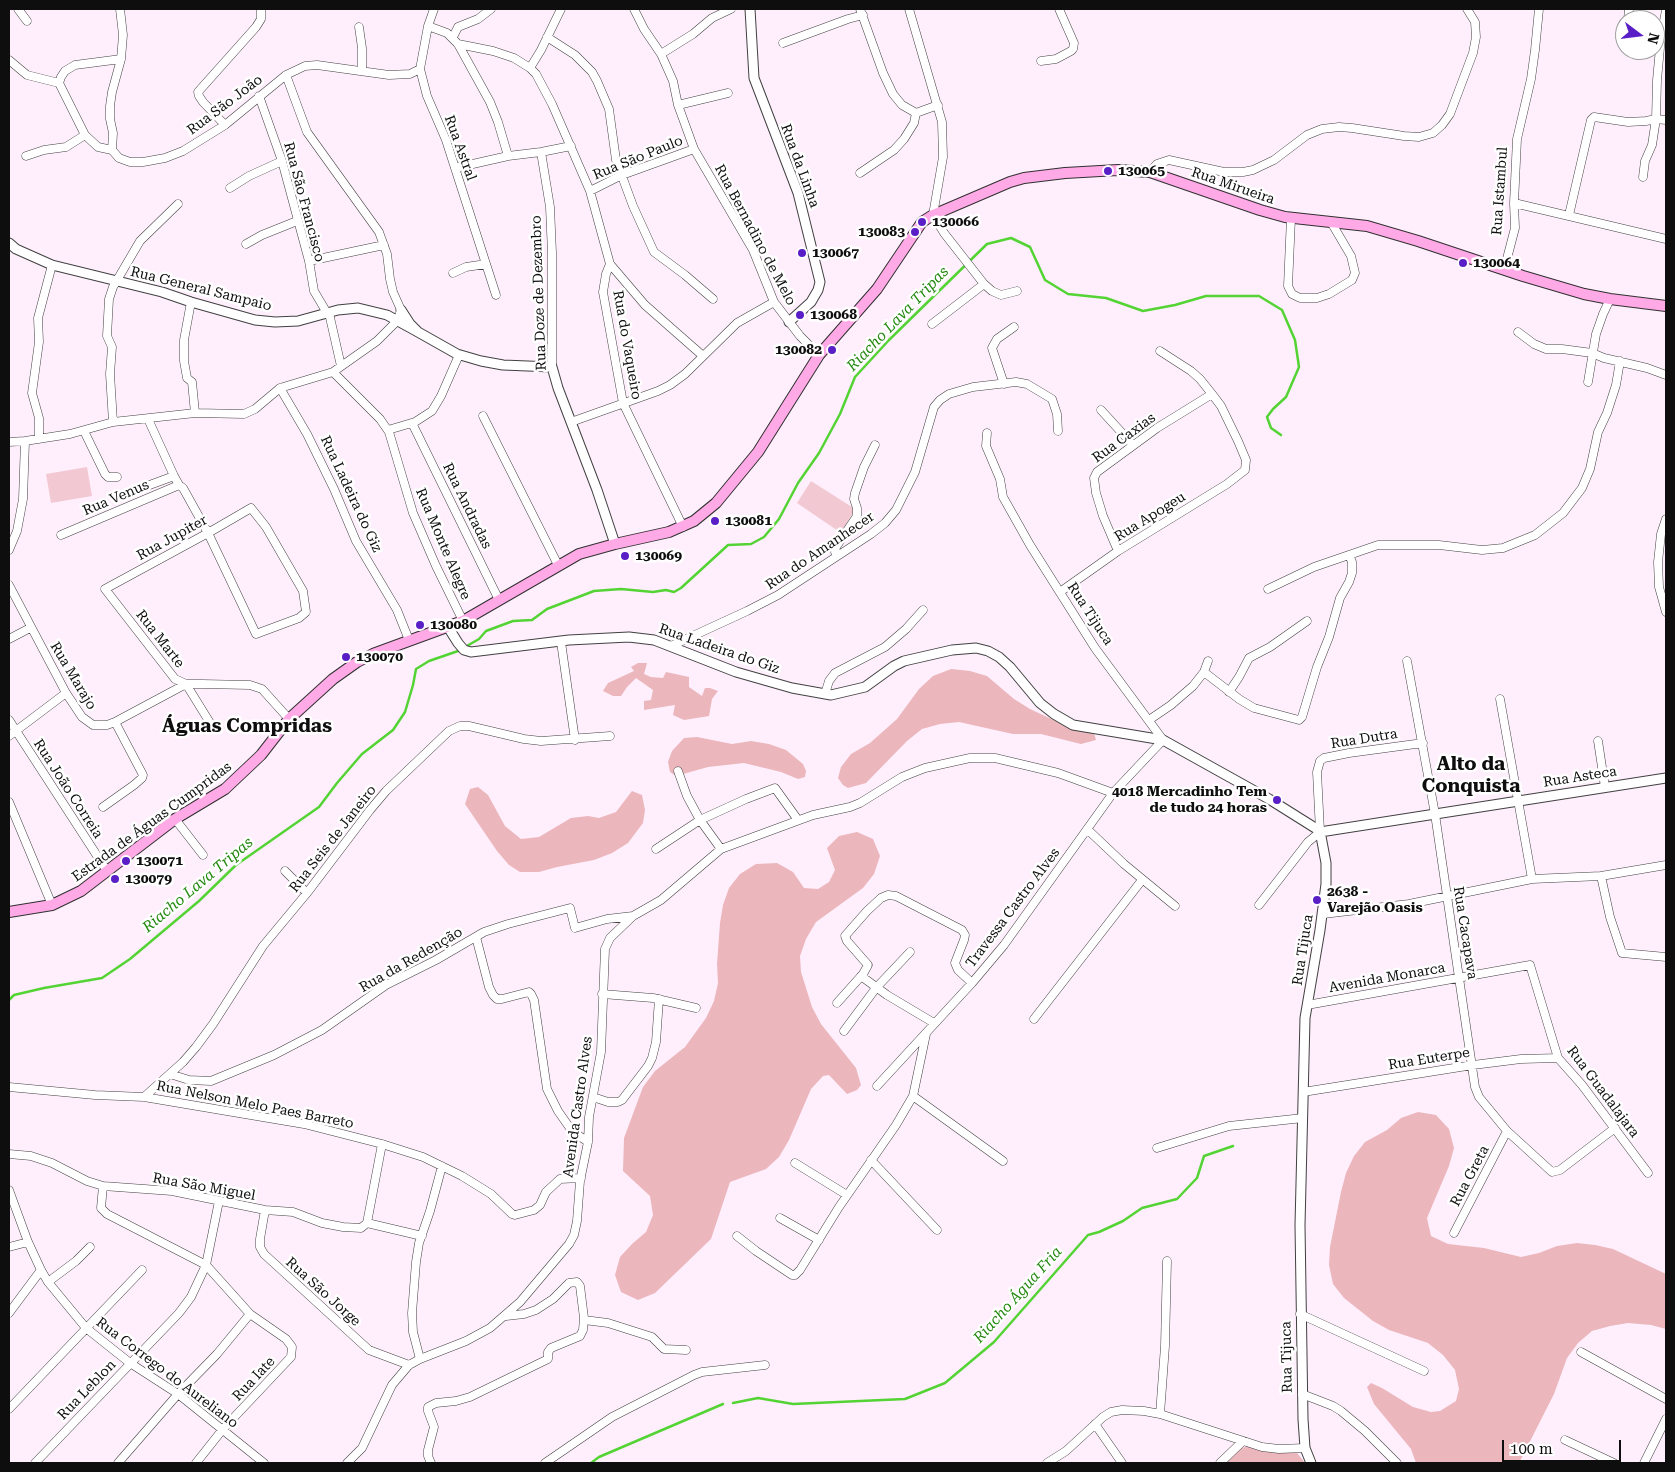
<!DOCTYPE html>
<meta charset="utf-8">
<style>
body{margin:0}
#map{position:relative;width:1675px;height:1472px;overflow:hidden;background:#ffeffc;font-family:"Roboto Serif",serif}
canvas{display:block}
.frame{position:absolute;inset:0;border:10px solid #0e0e0e;pointer-events:none}
.north{position:absolute;left:1615px;top:10px;width:50px;height:50px;box-sizing:border-box;background:#fff;border:1px solid #9f9f9f;border-radius:50%;rotate:105deg;font-size:14px;font-weight:700;line-height:20px;text-align:center;color:#0e0e0e}
.north::after{content:'';display:block;margin:auto;width:18px;height:22px;background:#591ec6;clip-path:polygon(50% 0,100% 100%,50% 72%,0 100%)}
.scale{position:absolute;left:1502px;top:1440px;width:119px;height:22px;box-sizing:border-box;border:2px solid #0e0e0e;border-top:0;padding-left:6px;font-size:15px;line-height:18px;white-space:nowrap;color:#0e0e0e;-webkit-text-stroke:4px #fff;paint-order:stroke}
</style>
<div id="map">
<canvas width="1675" height="1472"></canvas>
<div class="frame"></div>
<div class="north">N</div>
<div class="scale">100 m</div>
</div>
<script>
const context = document.querySelector('canvas').getContext('2d');
context.lineJoin = 'round';
function paint(path, color) { context.fillStyle = color; context.fill(path, 'evenodd'); }
const shape = rows => new Path2D(rows.map(r => 'M' + r).join(''));
function stroke(path, color, width, dash) { context.strokeStyle = color; context.lineWidth = width; context.lineCap = dash ? 'butt' : 'round'; context.setLineDash(dash || []); context.stroke(path); }
function label(font, color, halo, rows, align = 'center') {
  context.font = font + ' "Roboto Serif",serif'; context.lineWidth = 5; context.setLineDash([]); context.textBaseline = 'middle'; context.strokeStyle = halo; context.fillStyle = color; for (const [text, x, y, turn = 0] of rows) {
    context.save(); context.translate(x, y); context.rotate((+turn || 0) * Math.PI / 180); context.textAlign = isNaN(turn) ? turn : align; if (halo) context.strokeText(text, 0, 0); context.fillText(text, 0, 0); context.restore();
  }
}
paint(shape([
 [638,663,647,663,644,674,651,677,663,678,666,672,689,677,689,687,702,696,705,688,710,688,718,691,712,699,709,716,684,720,673,715,675,705,644,710,644,701,651,700,653,690,636,678,627,687,621,696,613,696,603,691,608,683,634,671,631,667],
 [951,669,970,671,987,676,1014,699,1030,709,1077,731,1094,733,1096,740,1081,744,1041,734,1013,734,959,722,940,724,922,729,907,741,866,783,848,788,843,785,838,778,841,767,851,754,870,743,897,719,919,689,933,676],
 [697,737,732,744,751,741,769,744,786,750,803,764,806,771,805,777,798,779,781,772,744,763,708,767,676,776,670,772,668,762,672,751,684,738],
 [478,787,488,795,505,826,521,839,539,837,571,818,588,816,599,818,616,812,632,791,642,795,645,810,643,823,628,843,612,853,594,860,557,867,539,872,520,872,509,865,497,851,465,804,470,789],
 [857,832,873,839,880,856,874,874,863,888,816,922,806,939,800,956,801,972,812,1007,821,1024,856,1068,861,1085,857,1090,847,1094,829,1075,823,1076,811,1089,789,1140,779,1157,766,1169,730,1182,711,1239,655,1293,638,1300,621,1292,615,1275,620,1257,632,1244,646,1232,653,1215,650,1196,623,1171,624,1138,643,1087,655,1071,685,1047,706,1018,714,1001,718,983,717,964,720,923,723,905,729,888,740,874,756,864,777,863,793,872,804,888,818,889,829,882,835,870,827,848,839,836],
 [1418,1112,1436,1115,1449,1129,1454,1148,1449,1166,1427,1218,1431,1236,1448,1244,1484,1248,1521,1257,1539,1253,1557,1246,1577,1243,1595,1245,1613,1249,1666,1274,1666,1329,1651,1325,1628,1323,1610,1326,1592,1331,1578,1343,1567,1358,1554,1394,1519,1463,1416,1463,1411,1449,1374,1404,1367,1387,1371,1383,1382,1388,1413,1407,1431,1412,1440,1411,1456,1401,1459,1389,1455,1370,1443,1355,1428,1343,1389,1330,1373,1321,1344,1298,1333,1284,1329,1265,1330,1247,1341,1192,1346,1173,1354,1156,1365,1142,1387,1130,1401,1118],
 [1248,1446,1266,1451,1297,1453,1305,1463,1226,1463,1242,1448]
]), '#ecb6bd');
paint(shape([
 [87,467,92,496,51,503,46,474],
 [811,481,855,509,841,533,797,503]
]), '#f2c9d3');
stroke(shape([
 [465,647,479,639,486,631,513,621,532,620,547,609,594,591,621,589,653,592,666,590,674,592,681,588,728,545,751,544,764,537,779,519,798,483,819,453,840,414,855,377,889,340,987,244,1011,238,1030,247,1045,280,1068,294,1106,298,1143,311,1175,305,1206,296,1259,296,1282,310,1295,340,1299,367,1286,397,1273,409,1267,417,1271,428,1281,435],
 [9,1000,14,995,44,988,102,978,130,959,199,901,236,865,319,807,337,783,362,754,393,730,405,712,413,685,416,669,429,661,461,650],
 [733,1403,758,1398,793,1404,905,1399,945,1383,994,1342,1088,1235,1099,1232,1123,1221,1142,1208,1177,1199,1197,1178,1204,1156,1233,1146],
 [591,1463,599,1457,723,1404]
]), '#54d434', 2.5);
const minor = shape([
 [18,9,27,21],
 [434,9,428,26,420,69,427,96,446,140,496,295],
 [634,9,644,29,661,54,673,81,678,105,694,149,753,250,774,302,800,336,819,355],
 [860,9,883,73,893,94,902,105,916,113,938,105],
 [909,9,942,122,943,157,933,215,944,233,984,284,992,291,1001,295,1017,291],
 [1628,20,1629,9],
 [428,26,447,33,458,44,490,102,498,122,508,156],
 [359,27,362,48,362,71],
 [453,37,458,27,478,19,491,9],
 [547,37,575,55,592,72,597,81,609,109,616,160,633,206,654,252,685,275,713,299],
 [783,43,848,19,863,15],
 [458,44,493,51,514,58,530,68,536,74,552,104,590,191,610,264,645,305,703,356],
 [661,54,693,34,712,18,731,9],
 [9,60,27,75,59,83,85,135,98,147,112,150,119,158,130,162,143,162,165,158,183,151,225,125,286,75,305,66,317,65,389,75,410,74,420,69],
 [1041,61,1056,59,1071,51,1073,49,1074,43,1059,9],
 [530,68,541,50,561,9],
 [286,75,307,132,379,232,387,254,390,279,393,292,401,310,398,320,377,341,333,372],
 [59,83,61,77,65,71,75,65,121,59],
 [259,96,282,161,309,261,314,291,327,313],
 [678,105,728,93],
 [225,125,203,102,199,96,198,92,256,27,261,19,261,9],
 [112,150,113,133,110,119,110,106,112,92,121,59,123,35,120,9],
 [541,152,550,207,552,253,552,367],
 [26,156,44,150,66,147,85,135],
 [455,168,508,156,541,152,571,146],
 [1150,172,1157,164,1169,160,1224,172,1243,172,1253,170,1274,160,1307,135,1322,129,1339,127,1352,128,1404,136,1419,137,1433,133,1442,125,1450,114,1473,53,1476,37,1475,22,1467,9],
 [860,173,894,150,904,139,914,123,916,113],
 [1643,177,1645,161,1652,145,1656,119,1666,120],
 [230,188,249,176,282,161],
 [590,191,622,175,694,149],
 [1514,203,1666,239],
 [1569,215,1591,120,1594,117,1628,122,1646,121,1656,119,1657,80,1661,37,1666,10],
 [1291,218,1288,286,1292,294,1300,298,1317,298,1329,294,1352,280,1355,273,1351,256,1331,222],
 [246,244,262,235,297,221],
 [309,261,384,245],
 [610,264,606,274,603,292,623,403,683,527],
 [1504,270,1515,228,1514,203,1517,139,1531,79,1535,50,1539,9],
 [453,273,466,267,486,264],
 [191,302,184,340,184,361,187,378,192,382,195,413],
 [329,313,341,366],
 [932,324,984,284],
 [1518,332,1534,344,1546,349,1562,349,1592,353,1604,358,1647,368,1666,375],
 [1588,382,1596,334,1603,314,1610,299],
 [1004,384,992,348,997,339,1014,327],
 [280,388,307,434,334,489,356,541,397,610,409,640],
 [1101,410,1133,445],
 [483,416,558,565],
 [148,419,174,476,179,485,183,488,208,533,256,634,299,618,306,612,303,591,266,527,251,508,208,533,105,589,175,679,186,684,212,726],
 [113,422,110,374,112,347,107,336,109,299,113,287,140,241,178,204],
 [571,422,658,391,670,385,685,374,737,323,774,302],
 [412,423,499,600],
 [388,430,415,422,432,411,441,396,459,355],
 [84,431,105,474,108,477,117,477],
 [39,439,39,418,32,393,39,342,38,318,52,265],
 [9,442,25,441,70,434,113,422,195,413,244,414,255,409,280,388,333,372,380,419,389,432,413,513,436,566,463,621],
 [136,490,174,476],
 [1666,519,1661,534,1658,562,1659,587,1666,612],
 [61,535,179,485],
 [9,550,17,531,23,499,25,441],
 [1118,551,1103,516,1096,493,1094,478,1097,472,1157,428,1212,394],
 [837,556,835,552,836,547,857,516,857,508,854,499,855,493,864,467,875,445],
 [9,585,66,693,82,717,93,725,107,725,115,722,186,684,202,684,250,685,262,689,289,719],
 [1268,589,1314,567,1378,545,1439,545,1482,550,1503,548,1535,535,1563,513,1582,488,1590,469,1598,432,1607,413,1616,385,1620,361],
 [1060,592,1118,551,1227,484,1245,470,1246,460,1238,441,1221,406,1212,394,1200,379,1191,371,1160,351],
 [9,639,30,628],
 [561,642,575,740],
 [671,646,747,611,778,595,871,534,885,523,896,510,915,472,934,407,940,400,949,394,973,387,1016,382,1027,384,1052,399,1057,414,1058,431],
 [1407,661,1435,814,1475,1087,1479,1097,1507,1131,1552,1172,1560,1170,1615,1128],
 [1204,672,1239,699,1254,708,1299,720,1302,717,1317,667,1329,637,1340,598,1349,582,1352,573,1352,562,1349,555],
 [1229,692,1239,677,1249,658,1270,647,1307,621],
 [825,694,829,681,835,673,885,647,906,629,923,610],
 [1500,699,1532,879],
 [9,720,107,871],
 [1149,720,1171,705,1193,686,1204,672,1208,661],
 [9,736,66,693],
 [1598,741,1605,787],
 [678,771,687,796,700,820,721,849],
 [9,802,52,905],
 [103,807,134,785,142,778,143,775,115,722],
 [175,819,203,855],
 [1087,829,1124,864,1175,906],
 [1320,831,1317,772,1320,761,1324,758,1349,753,1423,743],
 [656,849,700,820,746,799,775,788,798,820],
 [285,871,307,893],
 [1601,876,1610,917,1622,953,1666,957],
 [1259,905,1308,842,1320,832],
 [1323,914,1409,904,1532,879,1601,876,1666,865],
 [476,937,489,987,493,995,497,999,502,999,529,992,531,994,534,1000,547,1089,558,1111,572,1131,588,1142],
 [861,976,887,995,934,1023],
 [602,994,653,998,696,1008],
 [837,1003,863,974,868,965,847,941,845,936,867,911,881,898,888,895,896,896,962,930,965,935,964,940,955,963,958,970,972,983],
 [1307,1005,1530,965,1558,1058,1582,1085,1648,1173],
 [1034,1019,1142,880],
 [844,1031,876,988,910,952],
 [170,1074,189,1080,211,1081,274,1055,322,1030,386,985,436,960,484,932,508,924,570,908,575,928,607,919,633,916],
 [877,1086,972,983,1004,945,1113,793,1163,740,1095,648,1030,545,1003,497,1000,479,986,446,987,433],
 [9,1087,95,1095,144,1097,304,1124,382,1144,423,1157,462,1176,491,1194,512,1214,515,1215,534,1210,540,1205,546,1192,560,1179,581,1178],
 [1303,1092,1473,1065,1521,1059,1558,1058],
 [913,1096,1003,1161],
 [144,1097,183,1062,196,1047,213,1024,263,946,307,893,370,810,386,791,449,731,460,726,469,726,524,739,541,741,610,736],
 [593,1097,608,1102,618,1102,622,1100,648,1066,652,1058,656,1042,659,999],
 [1157,1148,1229,1126,1303,1118],
 [9,1154,31,1156,52,1163,87,1181,103,1186,172,1191,265,1210,293,1212,322,1223,343,1227,361,1228,367,1223],
 [871,1160,937,1230],
 [795,1163,847,1195],
 [103,1186,101,1208,107,1214,206,1265,250,1314,286,1339,292,1347,291,1357,223,1429,196,1463],
 [9,1190,28,1242,41,1270,48,1282,86,1328,130,1363,178,1394,264,1463],
 [265,1210,260,1239,260,1247,264,1254,369,1350,409,1365],
 [780,1218,819,1240],
 [367,1223,382,1144],
 [367,1223,422,1236],
 [1454,1233,1507,1131],
 [737,1236,756,1251,792,1275,795,1275,800,1270,839,1207,896,1125,913,1096,926,1034],
 [9,1247,28,1242],
 [48,1282,76,1261,90,1247],
 [9,1313,41,1270],
 [1300,1314,1424,1371],
 [584,1320,608,1323,652,1337,664,1349,686,1350],
 [1581,1352,1666,1399],
 [420,1359,413,1332,412,1313,416,1262,419,1243,430,1211,442,1166],
 [1302,1394,1333,1406,1341,1411,1365,1431,1397,1463],
 [9,1409,142,1270],
 [1160,1414,1165,1346,1167,1261],
 [1095,1424,1122,1463],
 [1565,1440,1614,1463],
 [35,1463,179,1313,191,1297,206,1265,219,1201],
 [118,1463,178,1394,217,1354,250,1314],
 [347,1463,362,1448,392,1385,409,1365,420,1359,466,1341,490,1328,520,1302,569,1244,574,1235,577,1221,580,1181,588,1142,589,1117,601,1052,605,949,610,938,633,916,661,900,721,849,813,815,850,807,860,803,902,777,925,768,970,758,995,758,1058,773,1113,793],
 [431,1463,428,1456,428,1450,434,1427,428,1411,428,1407,436,1403,456,1401,470,1397,546,1360,548,1359,548,1352,551,1348,580,1336,583,1330,584,1318,580,1286,577,1282,569,1283,553,1299,536,1310,524,1314,506,1316],
 [545,1463,612,1417,694,1375,702,1372,765,1365],
 [1047,1463,1066,1451,1103,1417,1111,1412,1122,1410,1144,1411,1160,1414,1262,1447,1279,1449,1305,1448],
 [1220,1463,1243,1441],
 [1644,1463,1666,1419]
]);
const tertiary = shape([
 [750,9,754,78,798,193,820,282,818,290,811,302,789,322],
 [9,243,16,249,52,265,162,292,191,302,255,320,275,322,298,321,338,310,358,308,387,315,418,332],
 [401,310,410,324,418,332,457,354,481,361,503,365,552,367,558,388,597,490,615,544],
 [448,627,458,643,464,650,471,652,569,640,629,637,654,640,736,672,792,688,831,695,865,687,894,666,904,661,952,650,976,648,988,651,999,657,1010,667,1040,703,1054,714,1073,725,1163,740,1269,799,1320,831,1326,863,1326,884,1320,930,1305,1018,1300,1225,1303,1419,1305,1448,1311,1463],
 [1320,832,1666,778]
]);
const secondary = shape([
 [9,912,52,905,81,891,175,819,225,789,261,755,289,719,333,679,357,662,373,654,463,621,579,554,615,544,669,532,694,521,716,503,758,452,819,355,877,289,922,222,933,215,1010,182,1024,178,1065,173,1118,170,1150,172,1260,210,1285,217,1367,226,1418,241,1523,276,1584,294,1610,299,1666,306]
]);
stroke(minor, '#414141', 9);
stroke(tertiary, '#414141', 11);
stroke(secondary, '#303030', 12);
stroke(minor, '#fff', 8);
stroke(tertiary, '#fff', 9);
stroke(secondary, '#ffaae6', 10);
for (const [x, y, r, color] of [
 [1108,171,5,"#591ec6"],
 [922,222,5,"#591ec6"],
 [915,232,5,"#591ec6"],
 [802,253,5,"#591ec6"],
 [1463,263,5,"#591ec6"],
 [800,315,5,"#591ec6"],
 [832,350,5,"#591ec6"],
 [715,521,5,"#591ec6"],
 [625,556,5,"#591ec6"],
 [420,625,5,"#591ec6"],
 [346,657,5,"#591ec6"],
 [1277,800,5,"#591ec6"],
 [126,861,5,"#591ec6"],
 [115,879,5,"#591ec6"],
 [1317,900,5,"#591ec6"]
]) { const dot = new Path2D(); dot.arc(x, y, r, 0, 2 * Math.PI); context.fillStyle = color; context.fill(dot); stroke(dot, '#fff', 2); }
label('14px', '#0e0e0e', '#fff', [
 ["Rua São João",225,105,-37],
 ["Rua Astral",460,148,70],
 ["Rua São Paulo",638,158,-22],
 ["Rua da Linha",800,166,70],
 ["Rua Mirueira",1233,186,19],
 ["Rua Istambul",1500,191,-86],
 ["Rua São Francisco",304,202,75],
 ["Rua Bernadino de Melo",755,235,62],
 ["Rua General Sampaio",201,289,14],
 ["Rua Doze de Dezembro",539,293,-92],
 ["Rua do Vaqueiro",627,345,80],
 ["Rua Caxias",1124,438,-36],
 ["Rua Ladeira do Giz",351,494,65],
 ["Rua Venus",116,498,-23],
 ["Rua Andradas",467,506,64],
 ["Rua Apogeu",1150,517,-32],
 ["Rua Jupiter",172,538,-29],
 ["Rua Monte Alegre",443,544,67],
 ["Rua do Amanhecer",820,551,-34],
 ["Rua Tijuca",1090,614,57],
 ["Rua Marte",160,639,52],
 ["Rua Ladeira do Giz",719,649,19],
 ["Rua Marajo",73,676,59],
 ["Rua Dutra",1364,739,-9],
 ["Rua Asteca",1580,777,-9],
 ["Rua João Correia",68,789,57],
 ["Estrada de Águas Cumpridas",152,822,-36],
 ["Rua Seis de Janeiro",333,839,-52],
 ["Travessa Castro Alves",1013,908,-53],
 ["Rua Cacapava",1465,933,81],
 ["Rua Tijuca",1303,950,-81],
 ["Rua da Redenção",411,960,-30],
 ["Avenida Monarca",1387,978,-10],
 ["Rua Euterpe",1429,1059,-9],
 ["Rua Guadalajara",1603,1092,53],
 ["Rua Nelson Melo Paes Barreto",255,1105,11],
 ["Avenida Castro Alves",578,1107,-82],
 ["Rua Greta",1470,1176,-62],
 ["Rua São Miguel",204,1187,10],
 ["Rua São Jorge",323,1292,42],
 ["Rua Tijuca",1287,1357,-91],
 ["Rua Corrego do Aureliano",167,1373,37],
 ["Rua Iate",254,1379,-47],
 ["Rua Leblon",87,1390,-46]
]);
label('bold 14px', '#0e0e0e', '#fff', [
 ["130065",1118,171],
 ["130066",932,222],
 ["130083",905,232,"right"],
 ["130067",812,253],
 ["130064",1473,263],
 ["130068",810,315],
 ["130082",822,350,"right"],
 ["130081",725,521],
 ["130069",635,556],
 ["130080",430,625],
 ["130070",356,657],
 ["4018 Mercadinho Tem",1267,792,"right"],
 ["de tudo 24 horas",1267,808,"right"],
 ["130071",136,861],
 ["130079",125,879],
 ["2638 -",1327,892],
 ["Varejão Oasis",1327,908]
], 'left');
label('italic 15px', '#248910', '#fff', [
 ["Riacho Lava Tripas",898,319,-46],
 ["Riacho Lava Tripas",198,885,-40],
 ["Riacho Água Fria",1018,1295,-48]
]);
label('bold 19px', '#0e0e0e', '#fff', [
 ["Águas Compridas",247,726],
 ["Alto da",1471,764],
 ["Conquista",1471,786]
]);
</script>
